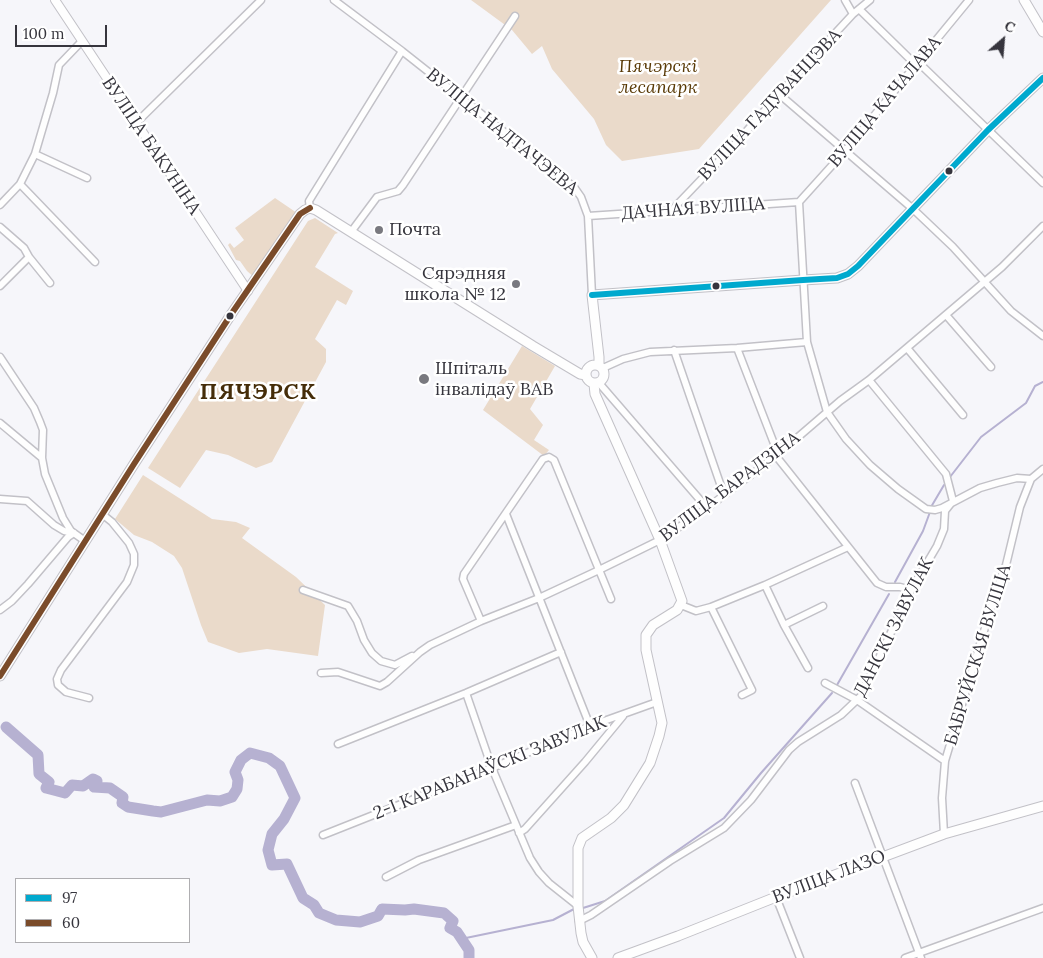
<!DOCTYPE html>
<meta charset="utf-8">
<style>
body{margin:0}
#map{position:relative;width:1043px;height:958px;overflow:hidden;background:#f6f6fa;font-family:Lora,serif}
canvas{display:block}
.legend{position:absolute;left:15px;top:878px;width:175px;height:65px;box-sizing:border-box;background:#fff;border:1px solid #afaeb1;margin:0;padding:6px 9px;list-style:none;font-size:15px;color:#36353d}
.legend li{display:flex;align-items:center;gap:10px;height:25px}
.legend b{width:25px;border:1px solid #afaeb1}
.north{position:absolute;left:978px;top:15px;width:50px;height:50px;-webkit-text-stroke:4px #fff;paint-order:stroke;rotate:27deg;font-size:14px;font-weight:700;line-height:20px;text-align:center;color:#36353d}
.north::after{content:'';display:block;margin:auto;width:18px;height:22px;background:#36353d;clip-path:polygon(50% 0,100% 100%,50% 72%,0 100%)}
.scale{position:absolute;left:15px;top:25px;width:92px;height:22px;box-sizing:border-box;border:2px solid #36353d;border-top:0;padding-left:6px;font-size:15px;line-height:18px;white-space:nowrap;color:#36353d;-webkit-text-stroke:4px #fff;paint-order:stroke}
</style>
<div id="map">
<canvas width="1043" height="958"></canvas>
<ul class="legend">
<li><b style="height:6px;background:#00a9ce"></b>97</li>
<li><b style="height:6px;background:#7a4b2a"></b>60</li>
</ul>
<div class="north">С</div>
<div class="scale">100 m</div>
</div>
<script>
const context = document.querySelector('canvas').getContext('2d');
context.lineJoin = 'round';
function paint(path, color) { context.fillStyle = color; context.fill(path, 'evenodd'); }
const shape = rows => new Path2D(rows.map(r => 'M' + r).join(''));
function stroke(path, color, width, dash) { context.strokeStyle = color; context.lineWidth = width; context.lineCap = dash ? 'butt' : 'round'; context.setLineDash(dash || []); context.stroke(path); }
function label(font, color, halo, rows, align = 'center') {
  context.font = font + ' Lora,serif'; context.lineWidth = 5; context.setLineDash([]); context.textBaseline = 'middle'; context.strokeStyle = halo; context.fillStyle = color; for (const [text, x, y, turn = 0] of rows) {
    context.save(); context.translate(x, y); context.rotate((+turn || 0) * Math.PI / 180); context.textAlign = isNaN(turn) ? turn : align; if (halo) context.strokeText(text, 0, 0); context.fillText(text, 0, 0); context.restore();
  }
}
paint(shape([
 [471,0,831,0,699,149,622,161,606,145,594,119,552,69,542,46,532,54,512,30],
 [275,198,297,213,256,279,247,271,240,261,236,260,228,245,230,243,234,248,244,240,235,228],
 [315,218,338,233,335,234,315,267,353,291,346,305,337,300,315,339,326,349,326,362,272,462,256,468,228,455,206,450,180,488,148,468,308,221],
 [522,346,555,366,530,409,543,425,534,440,549,450,544,456,483,410],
 [143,475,212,519,236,522,250,528,242,538,296,577,325,605,318,656,267,649,239,653,208,642,201,625,182,568,174,556,152,542,134,535,115,519]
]), '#eadaca');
stroke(shape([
 [950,477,981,437,1026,403,1035,386,1043,382],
 [931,507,944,485],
 [895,582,923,531,930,512],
 [837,685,889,594],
 [583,908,605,901,724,818,761,773,832,693],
 [461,939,553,920,574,909]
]), '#b6b1d1', 2);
stroke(shape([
 [6,727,38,755,39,774,49,782,46,788,65,793,72,785,83,786,93,779,97,781,94,787,110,788,123,797,122,803,128,807,153,811,161,812,207,800,220,801,232,797,237,789,238,780,235,772,241,760,250,753,269,758,280,766,295,798,284,819,272,834,268,850,272,865,287,864,303,898,314,905,319,913,336,920,360,922,378,916,382,909,405,910,414,909,444,913,453,921,450,928,457,932,469,950,469,958]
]), '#b6b1d1', 11);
const minor = shape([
 [334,0,402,51,574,187,581,197,588,216,592,295],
 [845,0,853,14],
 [859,9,916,65],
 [918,62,1043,183],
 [779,94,913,209,953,247,1011,311,1043,336],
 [136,123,261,0],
 [35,154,87,178],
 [20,184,95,262],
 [799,202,807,342,827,412,846,439,870,465,898,489,926,509,935,510,942,508,980,488,997,483,1017,478,1031,479],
 [799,202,845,151,969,0],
 [0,205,20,184,35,154,53,93,59,65,82,41],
 [310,208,309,201,402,51],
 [671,211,737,142,779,94,853,14,870,0],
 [588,216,799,202],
 [0,227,24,248,29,257,0,286],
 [351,232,377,197,398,191,403,185,515,16],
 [29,257,50,283],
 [946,315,991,367],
 [737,348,778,454],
 [907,348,963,415],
 [674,350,724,495],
 [0,357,34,408,40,422,43,430,42,458,45,474,63,518,71,531,85,541],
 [603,368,623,359,650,352,737,348,807,342],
 [869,380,946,474,953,501],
 [599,383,707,508],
 [0,423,42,458],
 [776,456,877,583,886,587,900,587,911,590],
 [0,499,27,501,54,525,64,531,74,533],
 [506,514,590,726],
 [765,585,784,625,808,668],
 [303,590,348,606,357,621,364,640,372,653,381,661,395,665,412,656],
 [681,605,696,611,711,607,765,585,848,547],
 [711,607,752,690,742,695],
 [0,610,12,601,28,584,68,537,74,533],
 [481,621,463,579,464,574,543,459,549,457,554,460,611,599],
 [784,625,823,606],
 [321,673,338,672,380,686,387,682,420,652,430,645,481,621,539,598,599,570,660,540,707,508,776,456,840,401,869,380,1002,267,1043,226],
 [825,683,857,700,945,761],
 [466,693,492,768,530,858,539,872,549,883,578,906],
 [89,698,66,692,58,685,57,679,61,670,127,582,134,565,134,554,129,543,112,522,102,514],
 [338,744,466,693,561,652],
 [855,783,921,958],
 [519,833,525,829,585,762,623,716],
 [944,834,942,798,945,761,996,591,1006,565,1020,507,1031,479,1043,469],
 [323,835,492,768,590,726,657,702],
 [386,877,419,860,516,825],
 [776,897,800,958],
 [579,921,591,915,670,861,724,828,751,800,789,750,798,742,841,715,861,696,911,590,937,546,944,529,945,511,953,501],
 [905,958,1043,908]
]);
const tertiary = shape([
 [55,0,248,291]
]);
const secondary = shape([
 [1024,0,1043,32],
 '586 374a9 9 0 1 1 18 0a9 9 0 1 1-18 0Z',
 [599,365,599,357,592,295,803,280,837,278,848,274,858,266,988,130,1043,78],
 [0,676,134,464,232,313,300,214,305,210,310,208,316,210,533,346,580,374,586,375],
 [592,958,583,942,581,933,578,906,578,848,582,838,611,818,624,805,650,763,659,736,662,723,646,650,646,635,653,625,677,610,682,601,660,540,595,394,594,384],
 [618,958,678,936,776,897,944,834,1043,806]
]);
stroke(minor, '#c2c1c7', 9);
stroke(tertiary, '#c2c1c7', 10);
stroke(secondary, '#c2c1c7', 11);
stroke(minor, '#fefefe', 6);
stroke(tertiary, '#fefefe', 8);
stroke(secondary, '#fefefe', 9);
stroke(shape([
 [592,295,803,280,837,278,848,274,858,266,988,130,1043,78]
]), '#00a9ce', 6);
stroke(shape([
 [0,676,134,464,232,313,300,214,310,208]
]), '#7a4b2a', 6);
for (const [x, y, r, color] of [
 [949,171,4.5,"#36353d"],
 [379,230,5,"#79797f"],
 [516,284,5,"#79797f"],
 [716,286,4.5,"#36353d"],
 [230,316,4.5,"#36353d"],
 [424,379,6,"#79797f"]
]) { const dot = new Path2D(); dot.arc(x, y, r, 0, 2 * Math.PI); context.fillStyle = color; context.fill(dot); stroke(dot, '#fff', 2); }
label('italic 18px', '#583905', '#fff', [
 ["Пячэрскі",658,67],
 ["лесапарк",658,88]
]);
label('18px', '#36353d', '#fff', [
 ["ВУЛІЦА КАЧАЛАВА",885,102,-50],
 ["ВУЛІЦА ГАДУВАНЦЭВА",770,105,-47],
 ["ВУЛІЦА НАДТАЧЭЕВА",502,132,39],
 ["ВУЛІЦА БАКУНІНА",151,146,56],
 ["ДАЧНАЯ ВУЛІЦА",693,209,-4],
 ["ВУЛІЦА БАРАДЗІНА",730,487,-37],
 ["ДАНСКІ ЗАВУЛАК",894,627,-63],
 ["БАБРУЙСКАЯ ВУЛІЦА",978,655,-73],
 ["2-І КАРАБАНАЎСКІ ЗАВУЛАК",490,768,-22],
 ["ВУЛІЦА ЛАЗО",829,877,-21]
]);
label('18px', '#36353d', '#fff', [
 ["Почта",389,230],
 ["Сярэдняя",506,274,"right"],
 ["школа № 12",506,295,"right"],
 ["Шпіталь",435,369],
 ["інвалідаў ВАВ",435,390]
], 'left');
context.letterSpacing = '1px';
label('bold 22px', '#452d09', '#fff', [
 ["ПЯЧЭРСК",258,393]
]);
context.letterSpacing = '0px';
</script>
